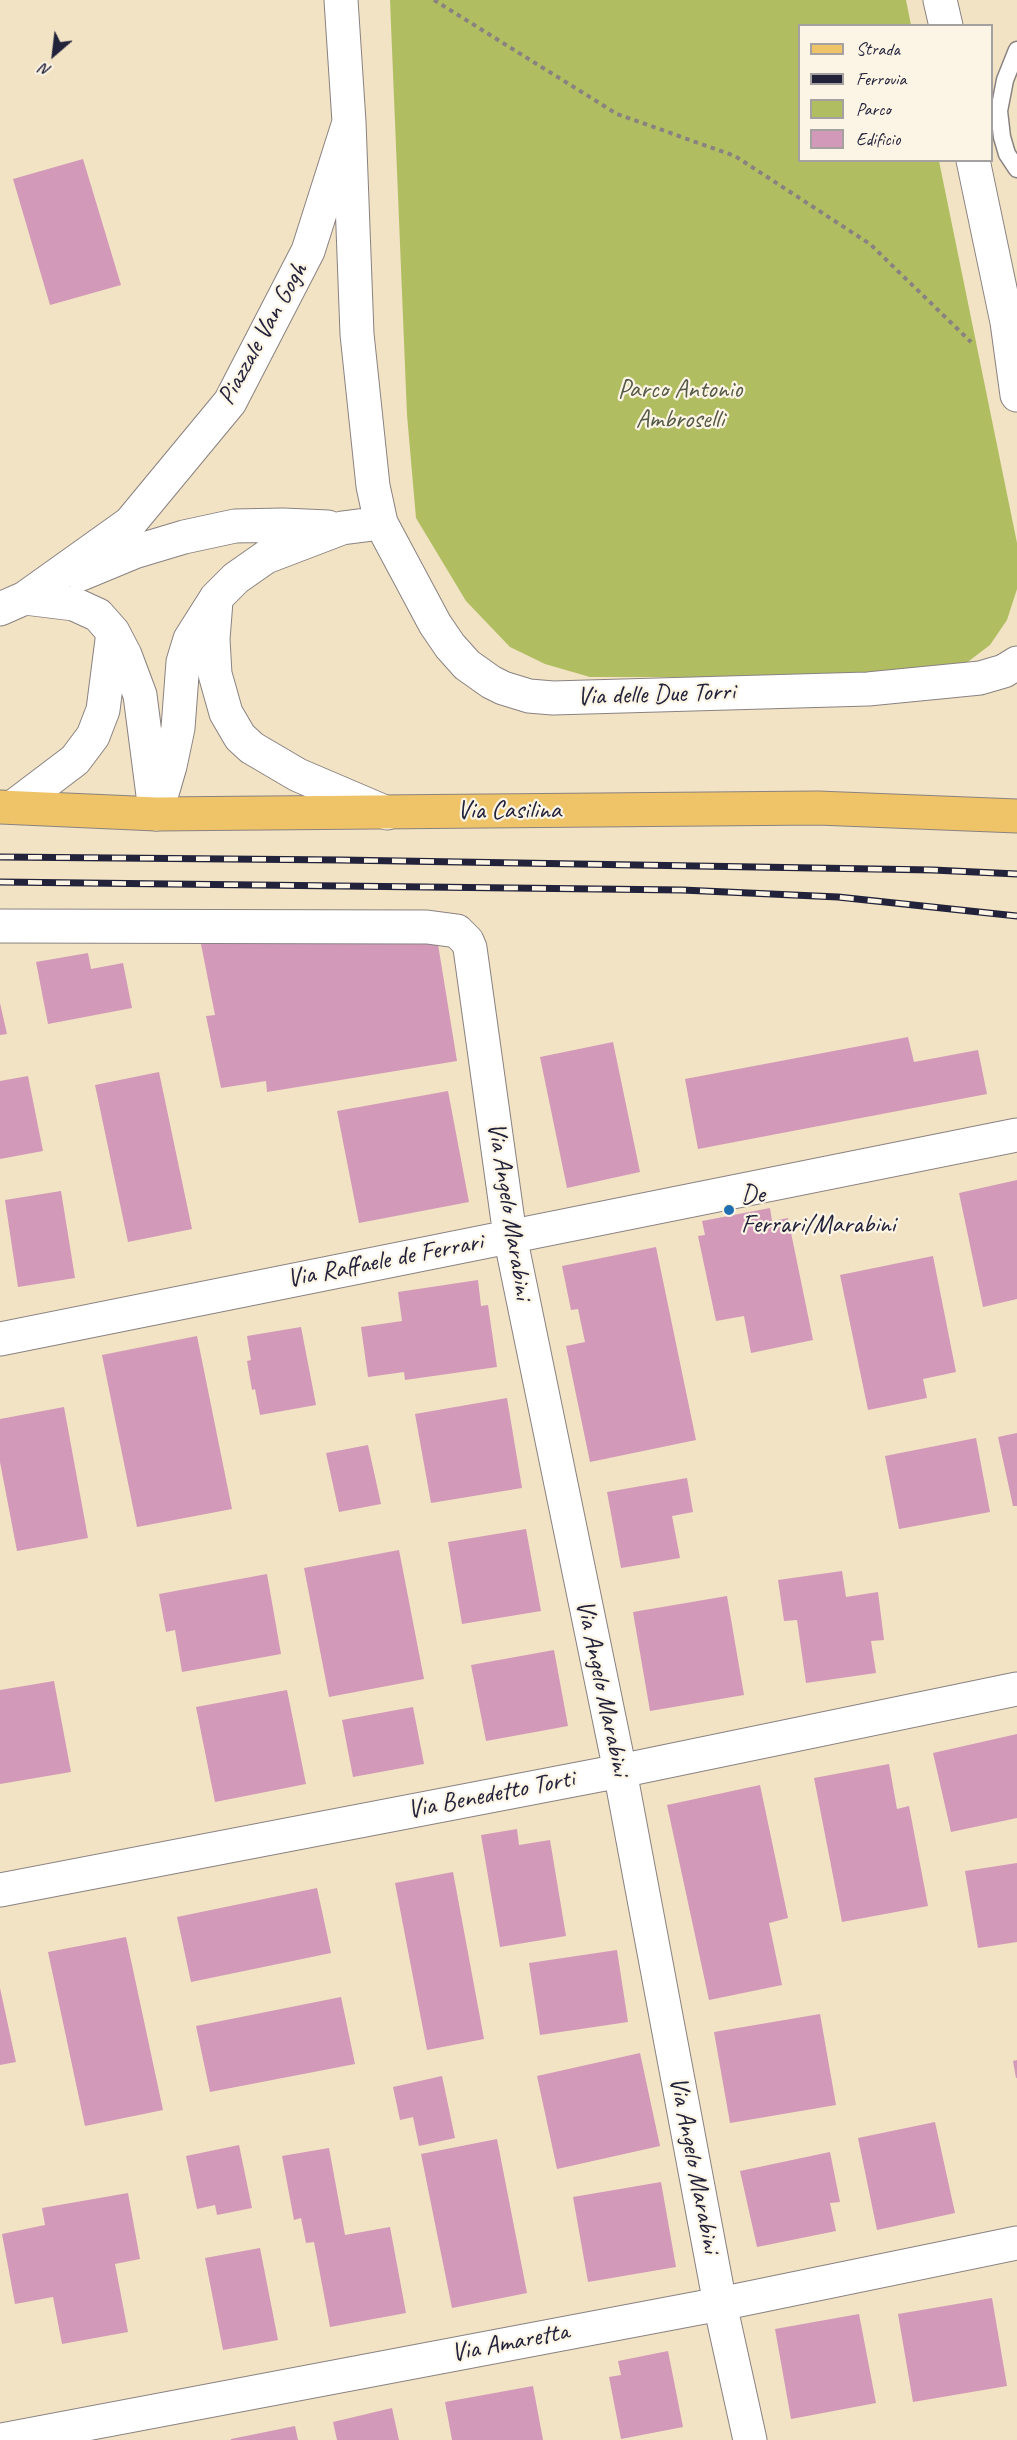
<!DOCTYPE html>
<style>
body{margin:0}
#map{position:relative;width:1017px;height:2440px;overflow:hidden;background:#f1e3c4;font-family:Caveat,sans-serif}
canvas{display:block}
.legend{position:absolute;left:798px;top:24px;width:195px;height:138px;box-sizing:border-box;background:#fcf5e5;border:2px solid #a5a1a1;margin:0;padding:8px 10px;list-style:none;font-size:18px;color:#22223b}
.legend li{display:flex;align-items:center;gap:12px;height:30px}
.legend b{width:30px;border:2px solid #a5a1a1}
.north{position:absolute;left:24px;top:24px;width:60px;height:60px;-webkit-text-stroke:4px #fcf5e5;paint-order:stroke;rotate:208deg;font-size:16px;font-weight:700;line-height:24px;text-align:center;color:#22223b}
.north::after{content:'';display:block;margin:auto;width:21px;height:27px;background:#22223b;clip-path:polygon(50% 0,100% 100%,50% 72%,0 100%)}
</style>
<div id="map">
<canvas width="1017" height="2440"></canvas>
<ul class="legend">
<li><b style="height:8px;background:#efc469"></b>Strada</li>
<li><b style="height:8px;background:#22223b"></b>Ferrovia</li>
<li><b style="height:16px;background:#b0be61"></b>Parco</li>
<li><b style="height:16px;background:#d399b9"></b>Edificio</li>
</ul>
<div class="north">N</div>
</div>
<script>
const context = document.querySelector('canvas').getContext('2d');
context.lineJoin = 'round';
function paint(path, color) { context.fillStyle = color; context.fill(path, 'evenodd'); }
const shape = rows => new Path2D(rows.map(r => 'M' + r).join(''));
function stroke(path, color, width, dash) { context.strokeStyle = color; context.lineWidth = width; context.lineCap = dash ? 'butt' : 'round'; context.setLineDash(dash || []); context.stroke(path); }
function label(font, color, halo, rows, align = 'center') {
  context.font = font + ' Caveat,sans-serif'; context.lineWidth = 4.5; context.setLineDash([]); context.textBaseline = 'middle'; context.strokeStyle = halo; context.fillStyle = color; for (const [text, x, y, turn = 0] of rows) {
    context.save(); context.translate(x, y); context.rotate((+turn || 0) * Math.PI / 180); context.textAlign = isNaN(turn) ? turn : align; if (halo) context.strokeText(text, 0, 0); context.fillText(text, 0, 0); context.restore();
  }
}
paint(shape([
 [390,0,906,0,911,25,800,26,800,160,939,161,1017,543,1017,589,1007,620,990,645,961,667,919,677,590,677,545,664,510,647,466,601,416,518,407,415]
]), '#b0be61');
paint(shape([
 [83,159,121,285,50,305,13,179],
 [199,934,437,938,457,1061,267,1092,266,1081,221,1088,206,1016,215,1015],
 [88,953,91,969,123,963,132,1008,48,1024,36,962],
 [0,1003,7,1034,0,1035],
 [908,1037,914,1062,978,1050,987,1094,698,1149,685,1079],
 [613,1042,640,1172,567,1188,540,1057],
 [159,1072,192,1229,128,1242,95,1085],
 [28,1076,43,1151,0,1159,0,1081],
 [448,1091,469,1202,359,1223,337,1111],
 [1017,1180,1017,1299,983,1307,959,1193],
 [61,1191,75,1278,18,1287,5,1200],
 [770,1208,772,1221,788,1218,813,1340,751,1353,744,1316,716,1321,698,1236,705,1235,702,1221],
 [656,1247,696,1440,590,1462,566,1346,585,1342,578,1309,571,1310,562,1266],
 [933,1256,956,1372,923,1379,927,1398,868,1410,840,1275],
 [478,1280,481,1306,488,1305,497,1367,405,1380,404,1372,368,1377,361,1327,402,1321,398,1292],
 [301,1327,316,1405,260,1415,255,1389,252,1390,247,1361,251,1360,247,1336],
 [197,1336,232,1509,137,1527,102,1355],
 [507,1398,522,1488,431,1503,415,1414],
 [64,1407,88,1538,17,1551,0,1462,0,1419],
 [1017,1433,1017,1506,1013,1506,998,1437],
 [976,1438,990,1512,899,1529,885,1456],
 [368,1445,381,1504,339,1512,326,1453],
 [687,1478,693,1512,672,1516,680,1558,621,1568,607,1492],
 [526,1529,541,1611,462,1624,448,1542],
 [399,1550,424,1679,329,1697,304,1568],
 [842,1571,846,1597,878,1592,884,1640,871,1641,876,1673,806,1683,797,1620,784,1621,778,1580],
 [267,1574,281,1654,182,1672,175,1630,166,1632,159,1594],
 [727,1596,744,1695,650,1711,633,1612],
 [554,1650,568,1726,486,1741,471,1665],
 [54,1681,71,1772,0,1784,0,1690],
 [287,1690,306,1784,215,1802,196,1707],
 [413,1707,424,1764,353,1777,342,1720],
 [1017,1734,1017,1818,951,1832,933,1753],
 [889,1764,897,1809,909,1806,928,1906,842,1922,814,1778],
 [760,1785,788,1918,769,1923,782,1985,709,2000,667,1805],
 [517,1829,519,1845,550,1840,566,1936,500,1947,481,1835],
 [1017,1863,1017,1942,978,1948,965,1871],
 [453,1872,484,2039,427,2050,395,1883],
 [317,1888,331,1953,191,1982,177,1917],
 [126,1937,163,2110,85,2126,48,1952],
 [617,1950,628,2022,540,2035,529,1963],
 [0,1988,16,2062,0,2065],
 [341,1997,355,2064,210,2092,196,2026],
 [820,2014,836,2105,730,2123,714,2032],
 [640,2053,660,2146,557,2169,537,2076],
 [1017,2060,1017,2078,1016,2078,1013,2061],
 [442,2076,455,2138,419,2146,413,2117,400,2120,393,2087],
 [935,2122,955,2213,877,2230,858,2138],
 [497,2139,527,2293,452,2308,421,2154],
 [239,2145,252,2208,217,2215,215,2205,197,2209,186,2156],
 [329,2148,345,2235,390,2227,406,2313,330,2327,314,2242,306,2243,301,2218,294,2220,282,2156],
 [830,2152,840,2202,830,2203,836,2231,757,2247,740,2171],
 [661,2182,676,2267,588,2282,573,2197],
 [128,2193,140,2259,115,2264,128,2332,62,2344,53,2297,15,2304,2,2234,45,2225,42,2208],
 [260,2248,278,2340,223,2350,205,2258],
 [992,2298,1007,2386,913,2402,898,2314],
 [859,2314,876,2403,791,2419,775,2329],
 [668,2351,683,2427,621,2439,609,2377,621,2375,618,2361],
 [533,2386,543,2440,452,2440,445,2402],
 [392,2408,399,2440,337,2440,333,2422],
 [295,2426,298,2440,231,2440,231,2439]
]), '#d399b9');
const service = shape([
 [1017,50,1005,80,999,111,1002,137,1007,154,1017,169]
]);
const minor = shape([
 [940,0,946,26],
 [349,122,357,334,373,486,381,523,435,624,450,646,467,665,491,682,503,688,529,696,553,698,868,689,980,678,1004,671,1017,663],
 [973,160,1007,322,1017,395],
 [81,574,134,552,184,537,235,526,283,525,328,527],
 [25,598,74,604,98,615,113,632,125,655,140,695,154,803],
 [216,601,213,639,215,674,226,713,240,737,252,748,298,775,387,813],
 [0,609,25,598,130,523,230,402,308,251,349,122,341,0],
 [13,807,75,760,93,736,103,710,113,632],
 [156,814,170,766,178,728,183,662,190,639,216,598,236,578,266,557,342,528,381,523],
 [0,926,427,927,457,931,467,941,470,948,510,1236,620,1771,720,2304,750,2440],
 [0,1339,1017,1135],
 [0,1890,620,1771,1017,1689],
 [2,2440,720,2304,1017,2243]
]);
const primary = shape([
 [0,807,156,814,818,808,1017,816]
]);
stroke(service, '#8a8280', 19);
stroke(minor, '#8a8280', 35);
stroke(primary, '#8a8280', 35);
stroke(shape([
 [434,0,617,114,735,156,870,244,971,342]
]), '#8a8280', 4, [4.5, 4.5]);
stroke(service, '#fff', 16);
stroke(minor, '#fff', 33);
stroke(primary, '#efc469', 33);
const rail = shape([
 [0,857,341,860,933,870,1017,874],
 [0,882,682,890,838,897,1017,916]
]);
stroke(rail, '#22223b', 7);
stroke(rail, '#fcf5e5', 4.5, [14]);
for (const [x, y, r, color] of [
 [729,1210,6,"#1f6fb2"]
]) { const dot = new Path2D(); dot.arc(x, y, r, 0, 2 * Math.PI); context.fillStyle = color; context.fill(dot); stroke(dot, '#fcf5e5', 2); }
label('26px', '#22223b', '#fcf5e5', [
 ["Piazzale Van Gogh",263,334,-61],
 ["Via delle Due Torri",656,695,-2],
 ["Via Casilina",509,811],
 ["Via Angelo Marabini",509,1211,81],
 ["Via Raffaele de Ferrari",385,1261,-11],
 ["Via Angelo Marabini",602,1688,78],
 ["Via Benedetto Torti",491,1795,-11],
 ["Via Angelo Marabini",694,2165,79],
 ["Via Amaretta",510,2343,-11]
]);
label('26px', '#545948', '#fcf5e5', [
 ["Parco Antonio",680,390],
 ["Ambroselli",680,420]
]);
label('26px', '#22223b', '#fcf5e5', [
 ["De",741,1195],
 ["Ferrari/Marabini",741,1225]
], 'left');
</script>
